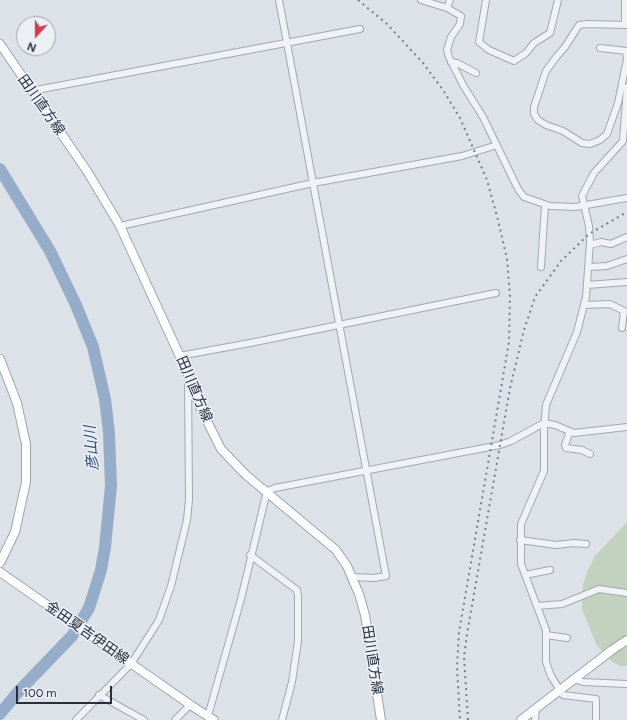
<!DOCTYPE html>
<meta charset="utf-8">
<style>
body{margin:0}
#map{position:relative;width:627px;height:720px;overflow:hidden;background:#dde1e8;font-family:Figtree,sans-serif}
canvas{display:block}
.north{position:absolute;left:16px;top:16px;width:40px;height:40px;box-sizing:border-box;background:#ecf0f5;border:1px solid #9da2ac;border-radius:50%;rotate:201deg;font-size:11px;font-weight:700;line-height:16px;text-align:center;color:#262e3f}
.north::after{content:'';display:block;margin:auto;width:14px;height:18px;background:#d33b4c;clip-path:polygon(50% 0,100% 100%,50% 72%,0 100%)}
.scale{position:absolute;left:16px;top:686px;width:96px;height:18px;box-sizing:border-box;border:2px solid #262e3f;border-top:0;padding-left:5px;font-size:12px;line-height:14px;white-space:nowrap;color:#262e3f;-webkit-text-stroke:3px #ecf0f5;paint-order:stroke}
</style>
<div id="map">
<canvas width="627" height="720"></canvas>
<div class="north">N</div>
<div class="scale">100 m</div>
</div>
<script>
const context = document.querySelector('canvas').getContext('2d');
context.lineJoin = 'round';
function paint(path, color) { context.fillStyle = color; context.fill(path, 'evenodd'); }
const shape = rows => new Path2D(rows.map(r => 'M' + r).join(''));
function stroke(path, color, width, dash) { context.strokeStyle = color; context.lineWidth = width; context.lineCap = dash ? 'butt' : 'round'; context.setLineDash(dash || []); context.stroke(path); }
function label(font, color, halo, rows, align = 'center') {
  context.font = font + ' Figtree,"Noto Sans JP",sans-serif'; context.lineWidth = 3; context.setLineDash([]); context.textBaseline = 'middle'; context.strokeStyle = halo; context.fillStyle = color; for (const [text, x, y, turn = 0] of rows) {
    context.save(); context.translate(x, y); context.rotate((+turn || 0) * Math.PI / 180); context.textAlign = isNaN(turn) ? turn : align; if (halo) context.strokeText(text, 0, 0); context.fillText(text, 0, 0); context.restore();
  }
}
paint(shape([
 [627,522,627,666,621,666,612,662,596,644,582,609,583,585,588,570,595,556]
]), '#c2d2be');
stroke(shape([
 [0,169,50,251,76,305,93,347,105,399,109,433,111,486,105,547,101,570,89,608,72,636,18,692,0,714]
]), '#96adca', 12);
const minor = shape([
 [279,0,386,576,374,578,353,577],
 [421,0,447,8,461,16,460,24,451,37,447,50,449,57,463,85,483,117,518,189,524,197,550,206,575,207,627,198],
 [486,0,479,42,489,50,514,61,526,53,534,43,550,33,558,0],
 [625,0,625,25],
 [447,8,450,0],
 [600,48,627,51],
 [626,51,627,59,618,103,607,134,600,140,590,144,582,143,563,131,546,125,538,120,534,114,534,107,546,71,557,56,565,47,579,25,587,24,627,25],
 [451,62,457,63,476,73],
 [31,91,360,29],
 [120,226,313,183,462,156,497,145],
 [590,245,601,242,611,244,627,237],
 [541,267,545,205],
 [589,267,607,266,627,259],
 [587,285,627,282],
 [584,305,610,304,624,311,622,328],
 [179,356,250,343,496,293],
 [570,431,565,445,566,448,582,450,590,454],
 [520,540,556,545,574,543,586,544],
 [250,555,297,590,298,596,298,641,292,682,282,720],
 [525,575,550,570],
 [537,606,562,604,599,589,627,593],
 [546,635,567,638],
 [574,679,583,682,627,684],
 [99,695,144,720],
 [208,716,241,599,267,491,275,488,500,445,511,441,544,423,555,425,574,433,627,427],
 [76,720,131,664,159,620,171,586,187,520,189,499,188,376],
 [175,720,190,705],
 [535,720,536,708],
 [596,720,596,699,563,695,551,676,546,662,546,630,521,564,521,524,544,471,544,429,546,405,577,332,586,297,590,242,589,226,582,196,594,173,623,141,627,87]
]);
const major = shape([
 [0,44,87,171,120,226,188,374,201,409,221,449,246,475,336,550,347,566,359,594,365,615,381,720],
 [0,359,17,403,26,444,26,482,15,532,0,563],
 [0,572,192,706,214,720],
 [521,720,612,650,627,640]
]);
stroke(minor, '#a2a8b2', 8);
stroke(major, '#9ca4b4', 10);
stroke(minor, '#f0f2f6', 6);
stroke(major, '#fff', 8);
stroke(shape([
 [358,0,387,24,423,63,443,90,460,118,487,180,498,220,507,259,510,296,509,342,459,632,457,667,460,720],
 [468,720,464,657,467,634,510,388,524,330,535,297,561,261,589,234,627,212]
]), '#767f92', 2, [2, 4]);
label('14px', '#262e3f', '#ecf0f5', [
 ["田川直方線",41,105,55],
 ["田川直方線",194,389,67],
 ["金田夏吉伊田線",87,633,35],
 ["田川直方線",372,660,81]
]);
label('italic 15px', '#2e4b74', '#ecf0f5', [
 ["彦山川",92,448,-94]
]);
</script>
